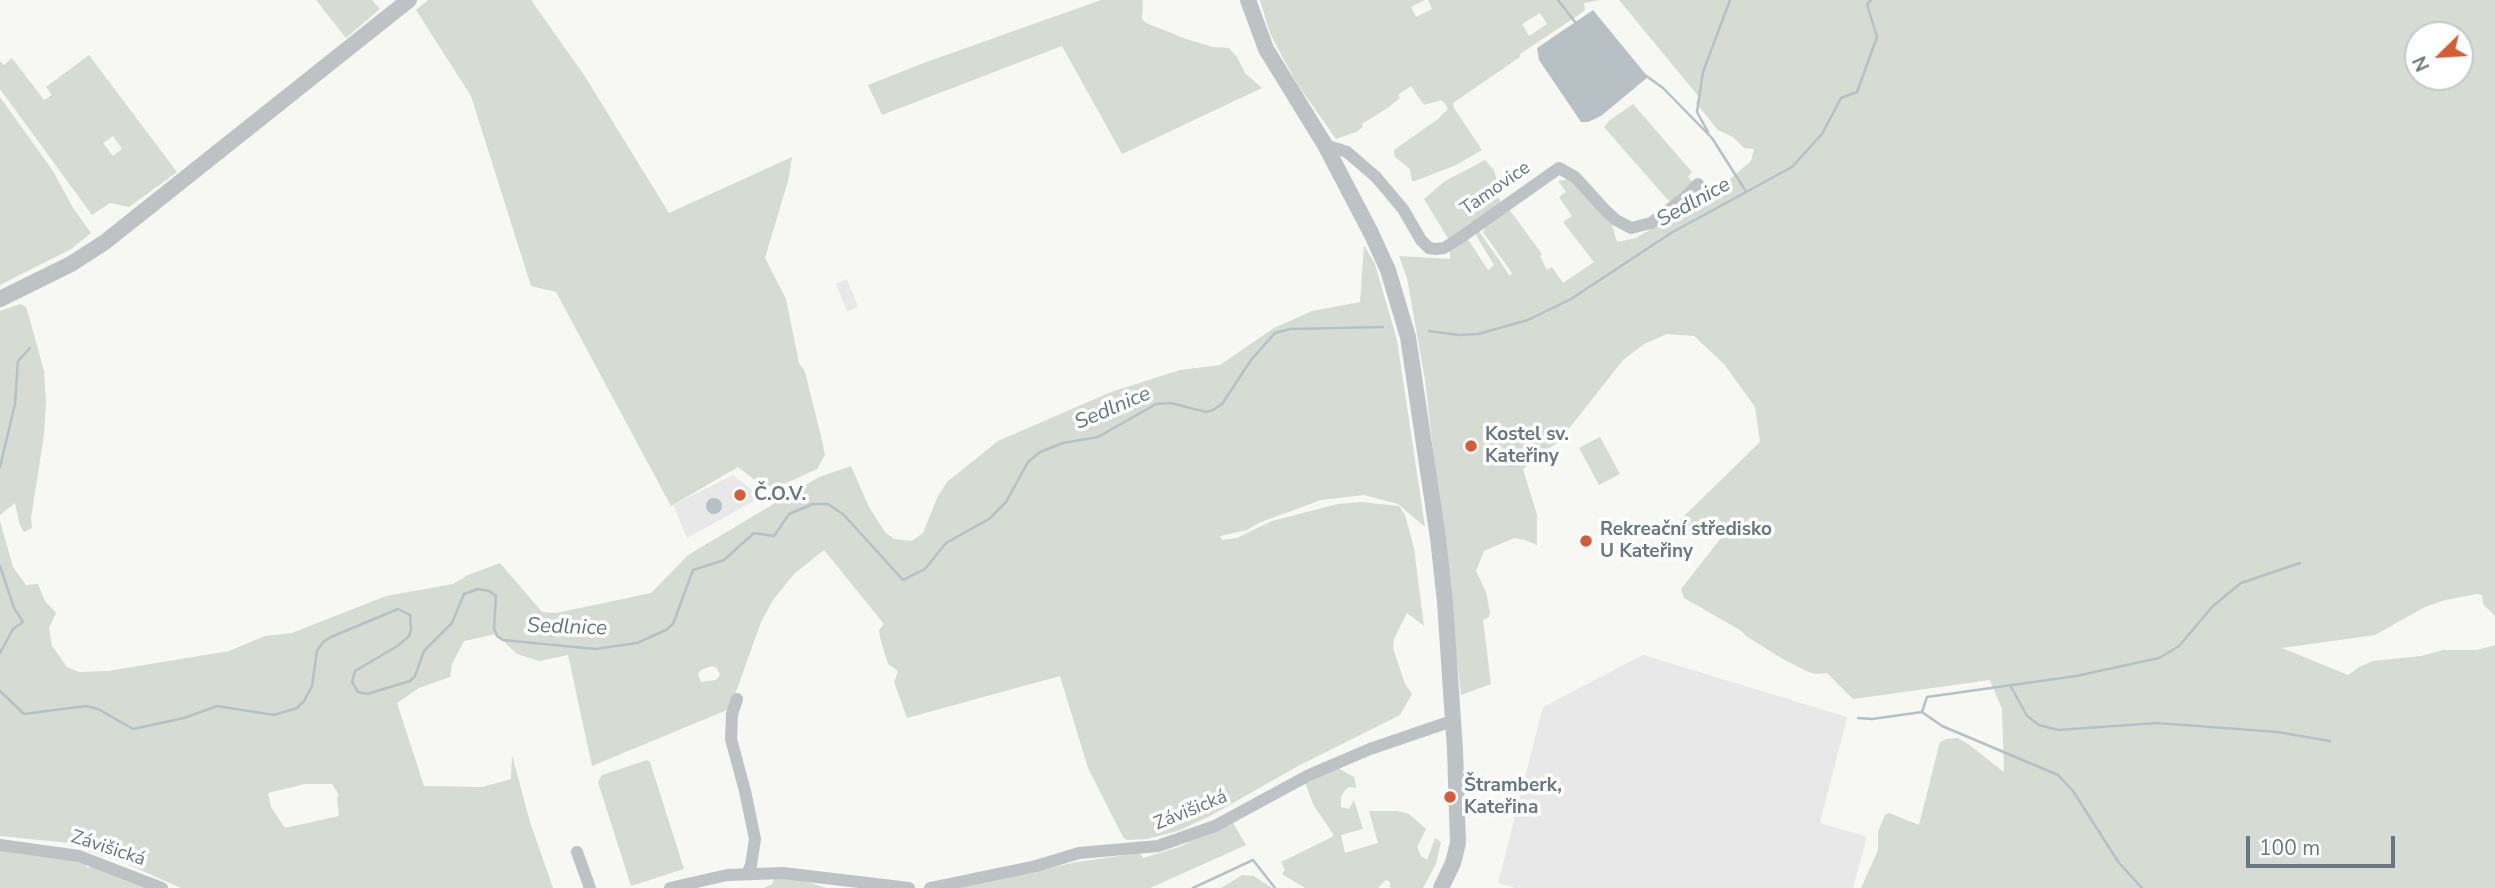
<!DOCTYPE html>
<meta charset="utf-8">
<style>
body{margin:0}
#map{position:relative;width:2495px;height:888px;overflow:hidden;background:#f7f7f4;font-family:"Nunito Sans",sans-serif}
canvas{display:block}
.north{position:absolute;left:2404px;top:21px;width:70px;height:70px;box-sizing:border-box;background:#fff;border:2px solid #c3c9cd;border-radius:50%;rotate:246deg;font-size:19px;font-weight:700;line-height:28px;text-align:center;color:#687782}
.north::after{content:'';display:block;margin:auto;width:24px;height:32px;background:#d45c37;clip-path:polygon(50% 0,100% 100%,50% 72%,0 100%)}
.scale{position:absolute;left:2246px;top:836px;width:149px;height:32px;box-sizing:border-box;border:4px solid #687782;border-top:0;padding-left:9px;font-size:21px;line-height:24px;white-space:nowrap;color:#687782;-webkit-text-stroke:5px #fff;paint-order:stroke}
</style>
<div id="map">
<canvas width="2495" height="888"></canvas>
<div class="north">N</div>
<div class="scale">100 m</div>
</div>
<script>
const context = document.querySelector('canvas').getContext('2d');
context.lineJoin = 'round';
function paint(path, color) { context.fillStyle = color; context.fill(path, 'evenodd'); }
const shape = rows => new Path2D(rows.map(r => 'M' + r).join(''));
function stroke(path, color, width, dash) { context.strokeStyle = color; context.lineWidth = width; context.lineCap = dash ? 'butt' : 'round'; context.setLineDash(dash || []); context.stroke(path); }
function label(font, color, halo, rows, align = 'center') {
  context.font = font + ' "Nunito Sans",sans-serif'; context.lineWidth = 7; context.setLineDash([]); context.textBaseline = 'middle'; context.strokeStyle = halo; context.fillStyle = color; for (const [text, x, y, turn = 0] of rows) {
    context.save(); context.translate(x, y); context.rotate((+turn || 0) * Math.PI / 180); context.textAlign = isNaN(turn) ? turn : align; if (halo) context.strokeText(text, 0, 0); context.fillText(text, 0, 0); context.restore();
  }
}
paint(shape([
 [847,279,858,307,847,311,836,284],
 [733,475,761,497,687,538,673,505],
 [1643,655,1847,717,1820,823,1867,837,1853,888,1516,888,1498,883,1543,707]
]), '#e7e8e7');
paint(shape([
 [316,0,372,0,380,9,346,38],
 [428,0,531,0,584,75,669,213,792,157,788,181,765,258,786,299,799,363,805,372,821,436,825,455,817,469,769,491,738,467,671,506,556,292,531,286,471,96,416,10],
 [1101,0,1143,0,1142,19,1146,23,1186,39,1213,47,1229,48,1237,57,1245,73,1262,88,1122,154,1062,46,882,115,868,85,921,64],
 [1260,0,1425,0,1411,7,1416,17,1432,9,1428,0,1600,0,1584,3,1585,10,1580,14,1520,54,1520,57,1453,103,1454,108,1482,150,1456,165,1415,181,1412,181,1410,169,1395,157,1394,150,1438,119,1448,109,1445,103,1441,100,1424,105,1411,86,1398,95,1400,98,1389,107,1362,124,1363,127,1356,132,1336,139,1298,85,1283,58,1270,33],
 [1540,13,1547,24,1529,36,1522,24],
 [1619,0,2495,0,2495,616,2483,604,2482,595,2477,594,2445,600,2425,607,2375,635,2282,648,2348,675,2359,667,2373,661,2421,656,2443,650,2477,650,2495,645,2495,888,1861,888,1878,850,1878,832,1885,815,1889,813,1919,825,1940,742,1946,739,1957,738,1968,744,2004,772,2002,709,1990,680,1853,699,1827,673,1815,674,1806,671,1781,658,1746,636,1740,630,1684,598,1681,589,1721,538,1717,524,1691,530,1680,520,1760,442,1755,407,1724,364,1694,336,1667,334,1644,344,1623,360,1560,440,1523,469,1537,515,1537,545,1525,540,1514,538,1484,551,1476,571,1486,592,1490,612,1489,617,1483,620,1491,684,1461,695,1425,380,1407,278,1399,256,1450,259,1450,249,1467,238,1488,270,1494,265,1477,237,1475,233,1479,231,1510,276,1512,273,1483,232,1486,226,1509,209,1542,254,1540,256,1547,270,1552,267,1563,283,1594,262,1563,222,1572,216,1559,197,1566,192,1558,181,1565,180,1568,176,1611,222,1617,242,1636,238,1714,193,1751,161,1754,149,1744,148,1733,137,1718,130,1696,103,1699,97],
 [2418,35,2460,35,2460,77,2418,77],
 [89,55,177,172,129,207,110,203,92,215,0,89,0,61,4,65,12,58,44,100,52,95,46,87],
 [113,136,122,149,113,156,103,143],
 [0,97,53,171,73,208,91,233,71,249,0,285],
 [1633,104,1692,172,1688,177,1693,182,1673,203,1667,199,1604,127,1610,120],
 [1485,160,1494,170,1499,189,1498,197,1502,203,1449,240,1424,199,1445,181],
 [1364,245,1375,264,1397,340,1425,527,1398,504,1364,495,1321,500,1261,522,1247,530,1220,536,1222,540,1237,538,1272,521,1338,504,1361,502,1399,506,1405,515,1414,548,1424,626,1407,613,1394,639,1393,648,1405,684,1412,694,1400,715,1298,766,1210,816,1178,831,1147,839,1127,840,1123,837,1088,768,1060,676,907,718,894,682,898,671,888,664,880,638,879,630,884,624,824,550,794,574,773,600,761,622,732,703,727,710,592,766,568,655,539,661,517,654,496,634,464,641,452,664,450,677,419,688,397,703,424,786,482,787,511,779,512,755,530,822,553,888,181,888,125,863,87,851,83,842,79,844,0,836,0,521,13,567,26,585,38,584,45,601,56,613,49,628,52,646,67,667,79,672,108,671,229,651,265,636,292,633,386,596,453,584,468,575,500,563,542,612,556,613,651,593,688,555,819,477,851,466,869,507,885,532,894,539,912,541,923,533,937,498,947,482,998,441,1111,392,1180,370,1220,365,1274,328,1312,311,1360,302],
 [712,666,717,668,720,675,716,680,701,682,698,674,701,670],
 [305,784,332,784,339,795,337,798,339,816,285,828,271,807,268,793],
 [20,304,26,307,30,320,44,371,46,402,44,435,31,518,32,528,24,532,20,525,15,503,0,515,0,311],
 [1600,437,1620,474,1599,485,1579,448],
 [647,760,650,762,684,869,631,886,598,782,602,775],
 [1338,768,1354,777,1356,786,1356,788,1349,787,1345,790,1341,797,1341,807,1349,809,1354,800,1363,829,1341,835,1345,853,1378,843,1369,811,1397,811,1409,814,1426,829,1417,847,1421,856,1427,860,1435,838,1441,842,1436,864,1423,888,1390,888,1390,882,1386,880,1378,888,1305,888,1282,874,1285,870,1281,862,1332,837,1333,834,1313,804,1305,782],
 [1232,821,1246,845,1150,888,957,888,1077,862,1140,853,1143,858,1179,847],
 [0,849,83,862,88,868,92,865,147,888,0,888],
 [1242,875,1254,876,1272,888,1221,888],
 [794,877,826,888,764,888,772,884,774,879]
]), '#d6dbd4');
paint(shape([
 [1593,10,1648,77,1601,116,1588,122,1581,122,1539,60,1537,48],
 '706 506a8 8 0 1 1 16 0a8 8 0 1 1-16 0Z'
]), '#b7c1c5');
stroke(shape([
 [1558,0,1575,22],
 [1645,75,1663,88,1712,138,1745,190],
 [1708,132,1697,112,1703,72,1730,0],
 [1429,331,1459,335,1478,334,1528,320,1571,299,1671,233,1792,167,1822,134,1841,98,1857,92,1877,37,1867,4,1871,0],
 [0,467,15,404,18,361,30,348],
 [0,566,14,608,23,622,13,629,0,653],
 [2010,685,2027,716,2039,725,2058,730,2157,723,2277,732,2330,741],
 [0,691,24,714,86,706,98,709,133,729,184,718,217,706,274,715,297,708,304,701,312,686,317,651,323,642,331,637,398,609,410,615,411,630,409,636,399,645,355,671,352,682,358,692,367,694,410,681,415,676,424,651,452,623,464,594,478,589,489,591,496,596,494,628,497,636,503,640,595,649,637,643,666,630,673,624,693,570,724,560,754,533,774,536,789,514,813,504,828,504,844,515,903,580,925,569,946,543,989,519,1006,502,1028,462,1040,452,1063,443,1098,437,1156,404,1171,403,1206,412,1213,410,1222,404,1251,360,1275,333,1290,329,1383,327],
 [1922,712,1927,697,2076,676,2159,658,2179,646,2213,606,2241,583,2300,563],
 [1858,718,1872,719,1922,712,1942,726,2058,775,2073,791,2119,863,2142,888],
 [1193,888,1253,860,1275,888]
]), '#b7c1c5', 2.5);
stroke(shape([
 [1325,145,1347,152,1376,177,1403,209,1421,240,1429,248,1436,249,1444,248,1457,240,1559,168,1575,177,1606,211,1616,220,1631,228,1651,223,1683,199,1698,184],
 [737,699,732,714,731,739,745,791,755,839,751,865,747,874],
 [0,845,79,856,162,888],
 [577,852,590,888],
 [670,888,727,875,783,873,909,888],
 [930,888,1036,866,1079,853,1158,846,1215,826,1309,775,1370,749,1452,721]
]), '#bec2c5', 12);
stroke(shape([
 [1248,0,1266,49,1325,145,1371,233,1388,270,1408,337,1438,538,1445,602,1455,750,1458,843,1453,863,1441,888],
 [0,299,71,264,105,242,409,0]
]), '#bec2c5', 16);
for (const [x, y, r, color] of [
 [1471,446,7,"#d45c37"],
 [740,495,7,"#d45c37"],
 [1586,541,7,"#d45c37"],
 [1450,797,7,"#d45c37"]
]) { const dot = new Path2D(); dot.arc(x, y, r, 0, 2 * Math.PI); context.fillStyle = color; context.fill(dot); stroke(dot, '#fff', 2.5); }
label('19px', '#687782', '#fff', [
 ["Tamovice",1496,189,-35],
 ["Závišická",1191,811,-22],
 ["Závišická",108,849,18]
]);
label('bold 19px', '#687782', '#fff', [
 ["Kostel sv.",1485,435],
 ["Kateřiny",1485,457],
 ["Č.O.V.",754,495],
 ["Rekreační středisko",1600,530],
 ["U Kateřiny",1600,552],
 ["Štramberk,",1464,786],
 ["Kateřina",1464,808]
], 'left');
label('italic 21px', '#64777f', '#fff', [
 ["Sedlnice",1694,203,-29],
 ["Sedlnice",1113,409,-23],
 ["Sedlnice",567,628,2]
]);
</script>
